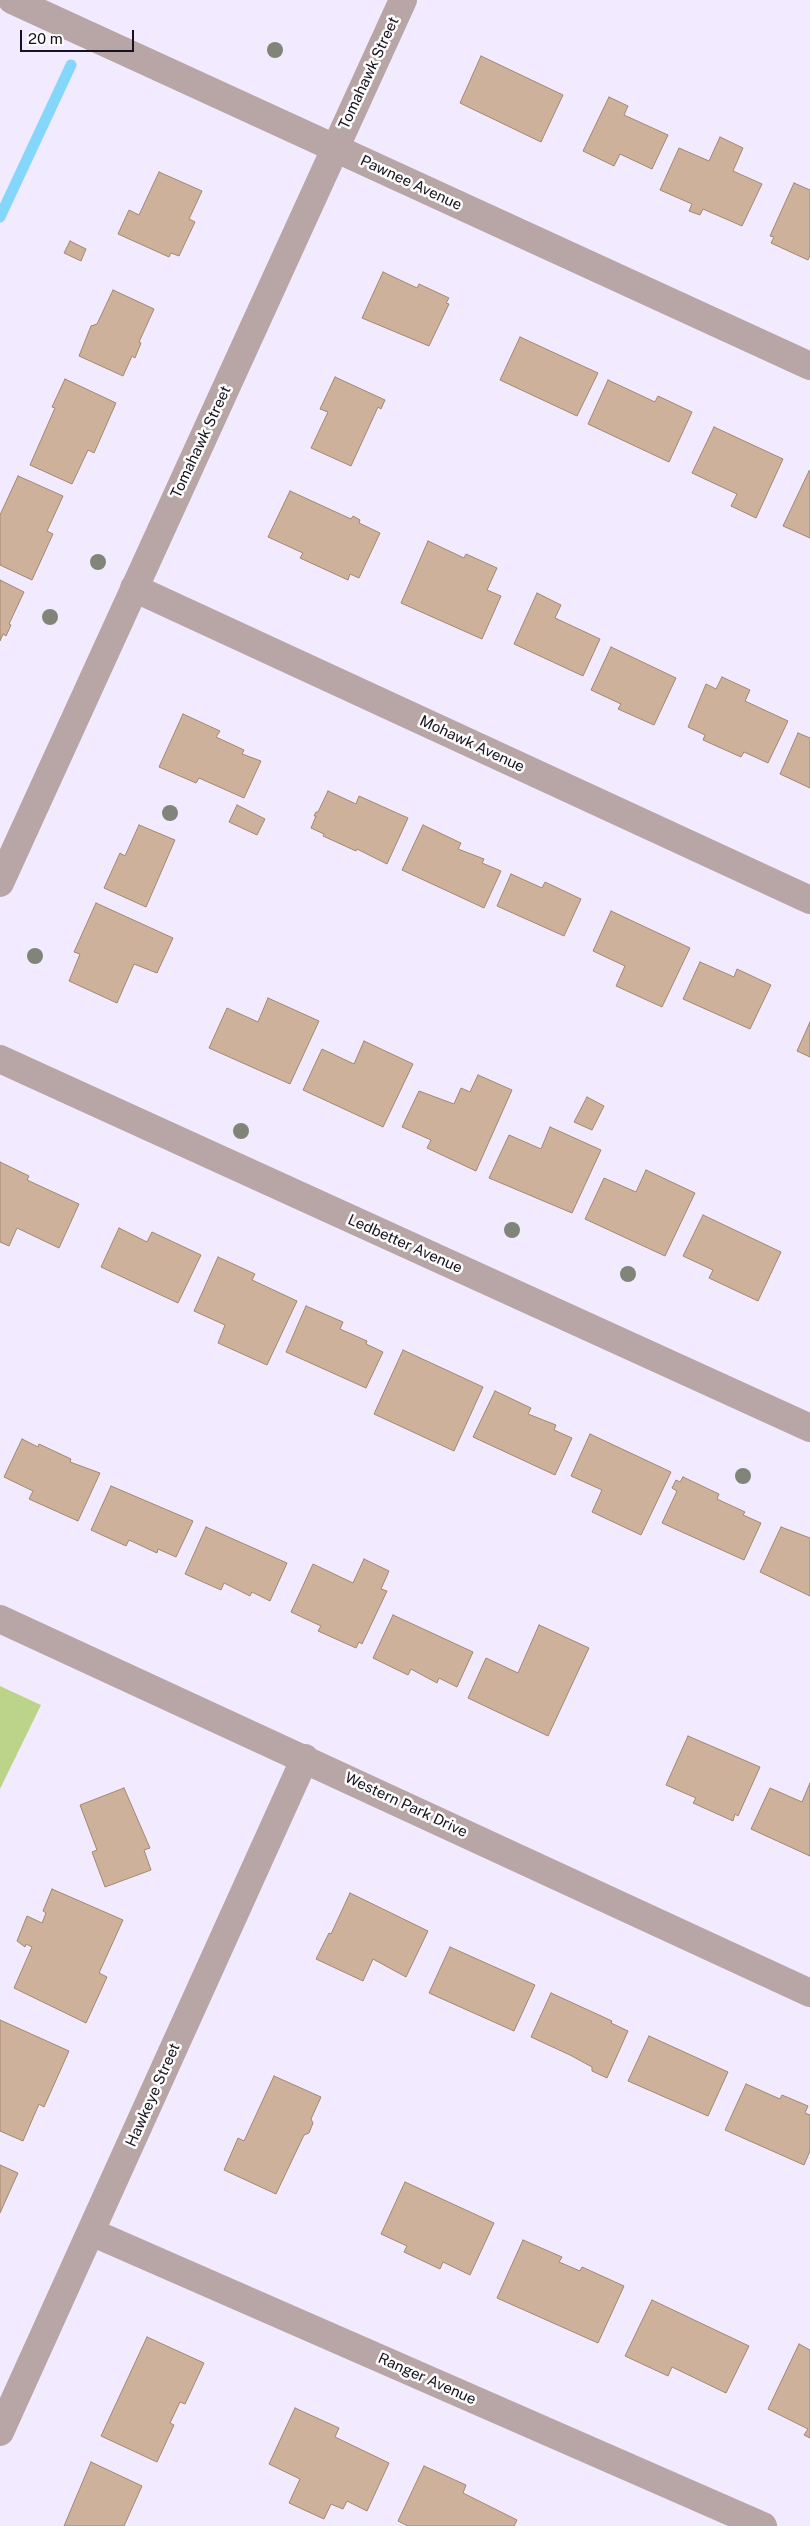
<!DOCTYPE html>
<style>
body{margin:0}
#map{position:relative;width:810px;height:2526px;overflow:hidden;background:#f2ebff;font-family:"Public Sans",sans-serif}
canvas{display:block}
.scale{position:absolute;left:20px;top:30px;width:114px;height:22px;box-sizing:border-box;border:2px solid #17121d;border-top:0;padding-left:6px;font-size:15px;line-height:18px;white-space:nowrap;color:#17121d;-webkit-text-stroke:4px #fcfcfc;paint-order:stroke}
</style>
<div id="map">
<canvas width="810" height="2526"></canvas>
<div class="scale">20 m</div>
</div>
<script>
const context = document.querySelector('canvas').getContext('2d');
context.lineJoin = 'round';
function paint(path, color) { context.fillStyle = color; context.fill(path, 'evenodd'); }
const shape = rows => new Path2D(rows.map(r => 'M' + r).join(''));
function stroke(path, color, width, dash) { context.strokeStyle = color; context.lineWidth = width; context.lineCap = dash ? 'butt' : 'round'; context.setLineDash(dash || []); context.stroke(path); }
function label(font, color, halo, rows, align = 'center') {
  context.font = font + ' "Public Sans",sans-serif'; context.lineWidth = 5; context.setLineDash([]); context.textBaseline = 'middle'; context.strokeStyle = halo; context.fillStyle = color; for (const [text, x, y, turn = 0] of rows) {
    context.save(); context.translate(x, y); context.rotate((+turn || 0) * Math.PI / 180); context.textAlign = isNaN(turn) ? turn : align; if (halo) context.strokeText(text, 0, 0); context.fillText(text, 0, 0); context.restore();
  }
}
paint(shape([
 [0,1686,41,1705,0,1789]
]), '#bcd48a');
stroke(shape([
 [0,217,71,65]
]), '#84d6fb', 11);
const building = shape([
 [481,56,563,95,541,142,460,103,481,56],
 [609,97,628,106,624,115,668,135,652,169,620,154,614,166,583,151,609,97],
 [720,137,743,148,733,171,762,184,742,226,703,209,700,215,689,211,692,204,660,190,679,148,709,161,720,137],
 [159,172,202,191,189,219,195,222,179,256,171,253,169,257,118,234,129,210,139,215,159,172],
 [794,183,810,190,810,255,808,260,771,243,774,237,770,236,794,183],
 [70,241,86,249,81,261,64,253,70,241],
 [383,272,417,288,419,284,449,298,446,303,449,304,429,346,362,318,383,272],
 [113,290,154,309,139,342,141,343,135,358,132,356,123,376,79,356,91,326,97,324,113,290],
 [520,337,598,373,577,416,500,380,520,337],
 [335,377,385,400,381,409,378,407,351,466,311,448,328,412,320,409,335,377],
 [65,379,116,403,94,453,88,450,72,484,30,465,55,408,52,407,65,379],
 [608,380,655,402,658,396,692,412,669,462,588,424,608,380],
 [714,427,783,459,756,518,731,506,737,494,692,473,714,427],
 [809,471,810,471,810,538,783,526,809,471],
 [18,476,63,496,47,531,53,534,32,580,0,565,0,515,18,476],
 [290,491,351,519,353,516,360,520,359,523,380,533,359,578,350,574,348,580,300,558,303,553,268,537,290,491],
 [428,541,464,558,466,554,497,568,487,590,501,596,482,639,401,603,428,541],
 [0,580,24,592,9,624,11,625,6,636,3,634,0,641,0,580],
 [537,593,561,605,555,618,600,639,583,676,514,644,537,593],
 [611,647,676,678,654,725,618,709,621,704,591,690,611,647],
 [722,677,750,690,745,701,788,721,768,763,744,752,741,757,703,740,705,735,688,727,706,684,716,689,722,677],
 [183,714,220,731,216,737,244,750,242,754,261,761,244,798,199,778,196,783,159,767,183,714],
 [798,733,810,738,810,788,780,774,798,733],
 [328,791,356,804,359,796,408,818,387,864,357,849,356,851,323,836,324,834,311,828,316,816,314,816,316,812,318,812,328,791],
 [237,805,265,819,257,835,229,822,237,805],
 [139,825,175,840,146,907,104,888,120,853,125,856,139,825],
 [423,825,461,843,458,849,484,859,482,863,501,871,484,908,402,870,423,825],
 [511,874,542,888,545,882,581,899,564,936,497,906,511,874],
 [96,903,173,938,157,973,134,964,117,1003,69,981,80,954,74,952,96,903],
 [611,911,690,948,662,1007,616,986,625,966,593,951,611,911],
 [700,962,734,977,737,969,771,985,750,1029,683,999,700,962],
 [268,998,319,1021,290,1084,209,1048,227,1008,258,1022,268,998],
 [810,1022,810,1057,797,1051,810,1022],
 [364,1041,413,1064,383,1127,303,1090,322,1049,354,1064,364,1041],
 [478,1075,512,1090,476,1171,427,1148,431,1140,402,1127,419,1091,454,1104,461,1088,470,1092,478,1075],
 [587,1097,604,1106,592,1130,574,1122,587,1097],
 [550,1127,601,1150,572,1213,489,1178,509,1135,541,1149,550,1127],
 [0,1162,29,1176,27,1180,79,1204,59,1248,17,1228,9,1246,0,1242,0,1162],
 [646,1170,695,1193,665,1256,585,1219,604,1178,636,1192,646,1170],
 [703,1215,781,1252,758,1301,709,1278,713,1270,683,1256,703,1215],
 [119,1228,147,1242,152,1232,201,1255,178,1303,101,1267,119,1228],
 [218,1257,255,1274,252,1280,297,1301,267,1365,218,1343,225,1325,194,1311,218,1257],
 [306,1306,343,1322,340,1329,367,1341,366,1344,383,1352,366,1388,286,1352,306,1306],
 [403,1350,483,1387,454,1451,374,1414,403,1350],
 [495,1391,531,1408,528,1414,556,1425,554,1430,572,1438,555,1475,473,1437,495,1391],
 [590,1434,671,1472,641,1535,592,1512,602,1490,571,1476,590,1434],
 [22,1439,38,1447,39,1444,71,1459,70,1462,100,1473,78,1521,29,1499,33,1491,4,1477,22,1439],
 [683,1477,719,1494,717,1499,745,1512,743,1515,761,1523,744,1560,662,1523,677,1491,672,1488,676,1480,680,1482,683,1477],
 [111,1486,193,1521,176,1557,158,1549,157,1553,129,1540,126,1546,91,1530,111,1486],
 [206,1527,287,1563,270,1601,252,1592,250,1596,224,1583,221,1590,185,1574,206,1527],
 [781,1527,810,1538,810,1596,760,1572,781,1527],
 [364,1559,389,1571,381,1589,387,1591,362,1644,359,1642,356,1648,318,1631,321,1626,291,1612,313,1564,353,1583,364,1559],
 [393,1615,473,1652,457,1687,439,1678,437,1683,411,1669,408,1675,373,1658,393,1615],
 [539,1625,589,1648,548,1736,468,1698,486,1658,518,1673,539,1625],
 [688,1736,760,1767,738,1816,735,1814,733,1821,693,1803,696,1798,666,1785,688,1736],
 [810,1783,810,1856,751,1829,770,1788,802,1802,810,1783],
 [124,1788,150,1848,144,1850,151,1870,105,1887,92,1852,97,1850,80,1805,124,1788],
 [52,1889,123,1920,99,1973,107,1977,86,2023,14,1988,32,1947,26,1944,25,1947,17,1941,27,1916,42,1923,46,1913,43,1911,52,1889],
 [350,1893,428,1931,406,1977,373,1959,363,1981,316,1959,329,1933,331,1934,350,1893],
 [450,1947,535,1985,514,2031,429,1993,450,1947],
 [551,1993,612,2021,611,2023,628,2031,607,2078,592,2071,592,2067,570,2055,531,2037,551,1993],
 [0,2020,69,2051,44,2107,39,2104,23,2141,0,2131,0,2020],
 [649,2036,728,2072,708,2116,628,2081,649,2036],
 [274,2076,321,2097,311,2119,313,2123,309,2133,304,2135,276,2194,224,2170,238,2138,244,2141,274,2076],
 [746,2084,780,2099,782,2095,808,2106,805,2113,810,2115,810,2151,804,2165,725,2130,746,2084],
 [0,2165,18,2173,0,2213,0,2165],
 [405,2182,494,2223,470,2275,443,2262,440,2269,404,2252,407,2246,381,2234,405,2182],
 [523,2240,562,2257,559,2262,580,2271,582,2267,624,2286,598,2343,497,2298,523,2240],
 [652,2300,749,2346,726,2393,672,2367,668,2376,625,2356,652,2300],
 [147,2337,204,2363,185,2404,180,2402,170,2423,174,2425,157,2462,101,2436,147,2337],
 [799,2344,810,2350,810,2438,804,2435,808,2429,768,2409,799,2344],
 [295,2408,339,2428,335,2437,389,2463,367,2511,347,2501,343,2509,331,2504,324,2519,289,2503,300,2479,269,2464,295,2408],
 [91,2462,142,2486,124,2526,64,2526,91,2462],
 [424,2466,466,2485,463,2493,517,2520,514,2526,408,2526,398,2521,424,2466]
]);
paint(building, '#ceb19a');
stroke(building, '#a28771', 1);
stroke(shape([
 [12,0,810,366],
 [134,588,810,900],
 [0,883,403,0],
 [0,1059,810,1428],
 [0,1619,810,1993],
 [91,2232,763,2526],
 [0,2432,305,1758]
]), '#b8a6a7', 28);
context.fillStyle = '#818478';
for (const [x, y] of [
 [275,50],
 [98,562],
 [50,617],
 [170,813],
 [35,956],
 [241,1131],
 [512,1230],
 [628,1274],
 [743,1476]
]) { context.beginPath(); context.arc(x, y, 8, 0, 2 * Math.PI); context.fill(); }
label('15px', '#17121d', '#fcfcfc', [
 ["Tomahawk Street",369,73,-65],
 ["Pawnee Avenue",411,183,25],
 ["Tomahawk Street",201,442,-65],
 ["Mohawk Avenue",472,744,25],
 ["Ledbetter Avenue",405,1244,24],
 ["Western Park Drive",406,1805,25],
 ["Hawkeye Street",153,2095,-66],
 ["Ranger Avenue",427,2379,24]
]);
</script>
